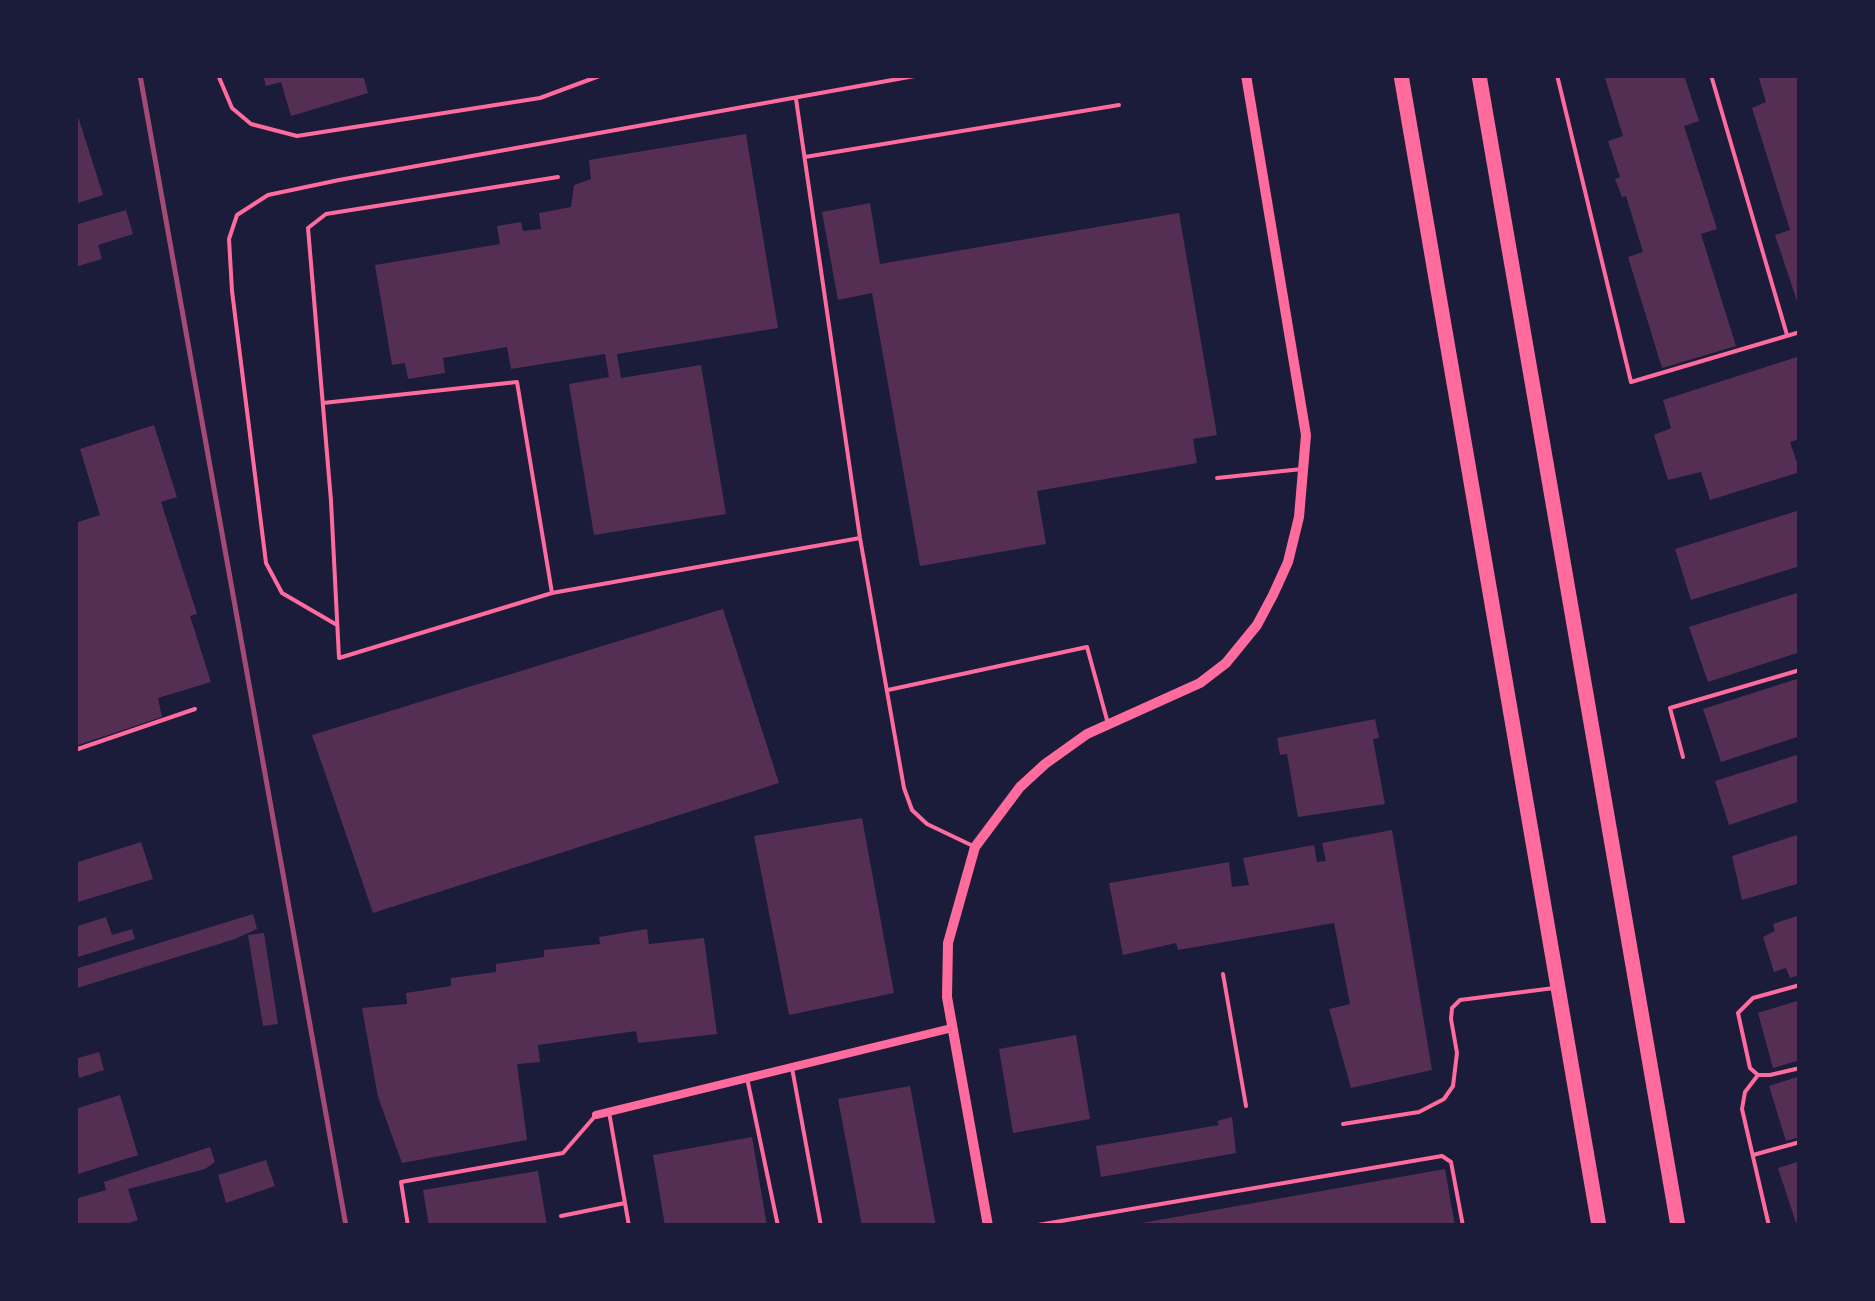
<!DOCTYPE html>
<style>
body{margin:0}
#map{position:relative;width:1875px;height:1301px;overflow:hidden;background:#1b1b3a;font-family:"Source Serif 4",serif}
canvas{display:block}
.frame{position:absolute;inset:0;border:78px solid #1b1b3a;pointer-events:none}
</style>
<div id="map">
<canvas width="1875" height="1301"></canvas>
<div class="frame"></div>
</div>
<script>
const context = document.querySelector('canvas').getContext('2d');
context.lineJoin = 'round';
function paint(path, color) { context.fillStyle = color; context.fill(path, 'evenodd'); }
const shape = rows => new Path2D(rows.map(r => 'M' + r).join(''));
function stroke(path, color, width, dash) { context.strokeStyle = color; context.lineWidth = width; context.lineCap = dash ? 'butt' : 'round'; context.setLineDash(dash || []); context.stroke(path); }
paint(shape([
 [263,75,363,75,368,93,291,116,281,82,266,86],
 [1604,75,1684,75,1699,121,1684,126,1717,229,1701,234,1736,346,1662,368,1628,257,1643,252,1626,196,1622,197,1615,179,1620,177,1608,141,1623,136],
 [1758,75,1800,75,1800,310,1775,235,1790,230,1752,108,1766,102],
 [75,107,103,195,75,204],
 [746,134,778,328,617,354,621,378,701,365,726,514,594,535,569,384,609,377,605,354,511,369,507,347,443,358,445,373,408,379,405,363,392,365,375,265,500,244,497,226,521,222,523,231,541,229,539,213,571,207,574,185,591,179,589,160],
 [870,203,880,264,1179,213,1217,435,1193,439,1197,463,1037,491,1046,544,920,566,872,293,838,300,822,212],
 [126,210,133,234,98,245,102,259,75,267,75,225],
 [1800,356,1800,439,1790,442,1800,472,1710,500,1701,472,1668,480,1654,435,1671,428,1663,400],
 [154,425,177,497,161,502,197,614,190,616,211,682,158,698,162,717,75,746,75,523,100,515,80,449],
 [1800,510,1800,566,1691,600,1675,549],
 [1800,592,1800,652,1708,682,1689,627],
 [723,609,779,783,373,913,312,735],
 [1800,678,1800,736,1721,762,1703,709],
 [1375,719,1379,738,1373,739,1385,804,1298,817,1287,754,1280,755,1277,738],
 [1800,754,1800,801,1729,825,1715,781],
 [862,818,894,993,789,1015,754,836],
 [1392,830,1432,1070,1351,1088,1329,1009,1350,1004,1334,923,1178,950,1176,943,1123,955,1109,883,1229,862,1232,887,1249,885,1243,858,1314,845,1317,862,1326,861,1322,843],
 [1800,834,1800,883,1742,900,1732,856],
 [141,842,153,879,75,903,75,863],
 [253,914,257,929,235,939,77,988,75,969],
 [1800,915,1800,975,1790,978,1786,968,1774,972,1763,937,1775,931,1773,924],
 [106,917,112,935,132,929,135,939,75,958,75,927],
 [647,929,649,944,704,938,717,1034,638,1043,636,1031,538,1045,540,1062,517,1064,527,1140,402,1163,378,1097,362,1008,407,1004,406,993,451,986,451,978,496,972,496,964,544,957,544,950,600,944,599,937],
 [264,933,278,1024,263,1026,248,935],
 [1800,1000,1800,1060,1773,1068,1758,1013],
 [1076,1035,1090,1119,1013,1133,999,1049],
 [99,1052,104,1070,79,1078,75,1059],
 [1800,1076,1800,1137,1786,1141,1769,1086],
 [910,1086,936,1226,862,1226,838,1099],
 [120,1095,138,1155,75,1175,75,1109],
 [1232,1117,1236,1153,1101,1177,1096,1146,1219,1125,1217,1121],
 [752,1137,767,1226,665,1226,653,1155],
 [210,1147,215,1162,205,1169,128,1189,138,1220,120,1226,75,1226,75,1199,106,1190,104,1182],
 [266,1160,275,1186,226,1203,218,1175],
 [1800,1161,1800,1226,1797,1226,1778,1168],
 [1445,1169,1455,1226,1137,1226,1136,1224],
 [538,1171,547,1226,429,1226,423,1190]
]), '#542f53');
stroke(shape([
 [218,75,232,108,251,124,297,136,540,98,602,75],
 [1557,75,1631,382,1800,332],
 [1711,75,1787,335],
 [796,99,860,538,904,788,912,810,927,824,971,845],
 [805,157,1119,105],
 [558,177,326,214,308,228,331,501,339,658,552,593,860,538],
 [323,403,517,382,552,593],
 [1217,478,1302,469],
 [337,625,282,593,266,563,232,291,229,239,237,215,268,195,339,180,920,75],
 [888,690,1087,647,1107,720],
 [75,750,195,709],
 [1683,757,1670,708,1800,670],
 [1223,974,1246,1106],
 [1800,985,1753,998,1738,1013,1750,1068,1758,1075,1770,1075,1800,1068],
 [792,1068,821,1226],
 [1758,1075,1745,1092,1742,1109,1769,1226],
 [747,1078,778,1226],
 [609,1112,629,1226],
 [1343,1124,1419,1112,1444,1099,1453,1086,1457,1053,1451,1019,1452,1008,1460,1000,1554,988],
 [1753,1155,1800,1142],
 [561,1216,625,1203],
 [408,1226,401,1182,563,1153,596,1115],
 [1032,1226,1442,1156,1451,1162,1463,1226]
]), '#ff6b9d', 4);
stroke(shape([
 [596,1115,952,1028]
]), '#ff6b9d', 8);
stroke(shape([
 [988,1226,947,997,948,943,975,847,1020,787,1045,764,1087,734,1200,683,1226,663,1257,625,1273,595,1288,562,1299,517,1306,435,1246,75]
]), '#ff6b9d', 10);
stroke(shape([
 [1401,75,1599,1226],
 [1479,75,1678,1226]
]), '#ff6b9d', 15);
stroke(shape([
 [140,75,346,1226]
]), '#a44b75', 5);
</script>
